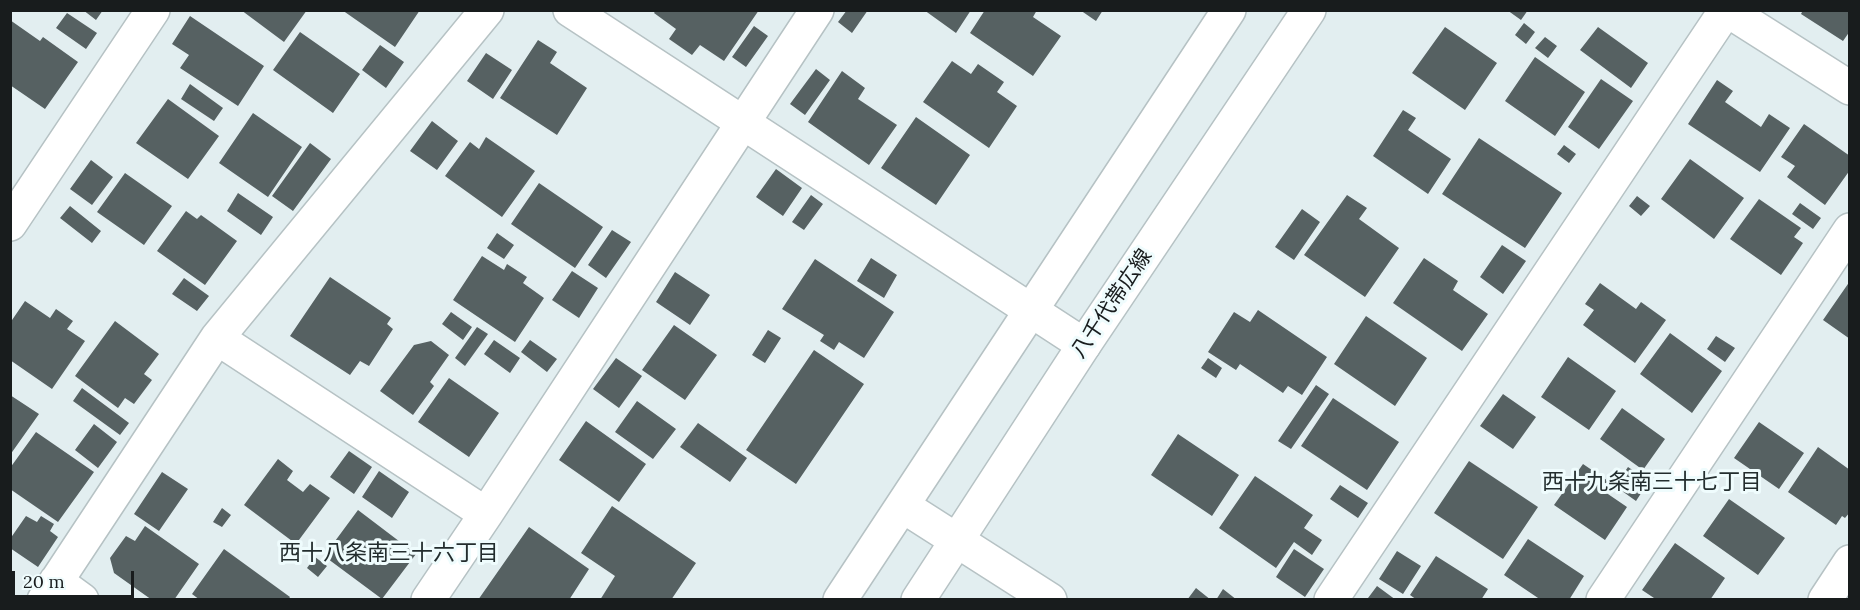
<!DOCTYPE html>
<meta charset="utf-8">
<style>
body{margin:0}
#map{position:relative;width:1860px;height:610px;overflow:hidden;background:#e2eef0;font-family:Lora,serif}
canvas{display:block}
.frame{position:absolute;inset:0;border:12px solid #181c1d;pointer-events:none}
.scale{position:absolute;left:12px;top:571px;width:122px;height:27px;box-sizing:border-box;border:3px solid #181c1d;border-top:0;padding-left:8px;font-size:18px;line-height:21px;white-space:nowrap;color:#181c1d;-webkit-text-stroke:4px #effcfd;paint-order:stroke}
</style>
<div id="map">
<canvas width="1860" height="610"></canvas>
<div class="frame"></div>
<div class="scale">20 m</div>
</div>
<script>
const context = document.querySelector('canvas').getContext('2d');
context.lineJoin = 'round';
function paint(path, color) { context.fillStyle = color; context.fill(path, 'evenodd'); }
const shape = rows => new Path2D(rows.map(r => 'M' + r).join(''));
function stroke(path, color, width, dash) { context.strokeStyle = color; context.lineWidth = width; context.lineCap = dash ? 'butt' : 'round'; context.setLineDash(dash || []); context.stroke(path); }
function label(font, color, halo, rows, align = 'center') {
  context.font = font + ' Lora,"Noto Sans JP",serif'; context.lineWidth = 6; context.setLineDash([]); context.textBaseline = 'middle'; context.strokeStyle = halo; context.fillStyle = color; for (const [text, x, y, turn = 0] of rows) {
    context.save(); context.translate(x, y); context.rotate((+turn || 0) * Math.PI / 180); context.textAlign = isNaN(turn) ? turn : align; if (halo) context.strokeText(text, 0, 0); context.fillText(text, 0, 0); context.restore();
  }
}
paint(shape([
 [83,10,103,10,96,20],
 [241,10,307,10,284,42],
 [342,10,420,10,395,47],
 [656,10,759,10,724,61,700,45,692,55,669,39,676,29,654,13],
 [847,10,868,10,852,33,838,22],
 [924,10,971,10,956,33],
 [985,10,1037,10,1033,17,1061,36,1033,76,970,33],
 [1080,10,1103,10,1096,21],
 [1507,10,1528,10,1521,20],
 [1803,10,1850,10,1850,31,1843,41,1801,14],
 [67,13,97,33,86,49,56,28],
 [190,16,264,66,238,106,180,68,189,55,172,44],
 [10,20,40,41,43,37,78,62,45,109,10,85],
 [1524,23,1535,32,1526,44,1515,35],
 [754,26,768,36,746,67,732,57],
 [1445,27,1497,63,1465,110,1412,73],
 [1598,27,1648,63,1631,88,1580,50],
 [300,32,360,74,333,113,273,70],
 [1545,37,1557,46,1548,58,1535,48],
 [538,40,557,52,550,63,587,88,557,135,500,98],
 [380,45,404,62,386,88,362,70],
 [486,53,512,70,493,99,467,81],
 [1535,57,1585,92,1555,136,1505,101],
 [952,61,971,74,978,64,1004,82,997,92,1017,106,989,148,923,102],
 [816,69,830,80,805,115,790,104],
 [842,71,865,88,858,99,897,125,869,165,808,122],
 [1601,79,1633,101,1599,149,1568,127],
 [1717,80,1733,91,1725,102,1761,127,1769,114,1790,128,1760,172,1688,124],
 [190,84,223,108,214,121,181,99],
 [168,99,219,136,188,179,136,143],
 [1403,110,1416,118,1408,130,1451,159,1428,194,1373,156],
 [253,113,302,147,268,197,219,163],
 [916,117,970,155,936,205,881,168],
 [432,121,458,141,437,170,410,151],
 [1804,124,1850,156,1850,170,1825,205,1787,177,1795,166,1781,157],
 [486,137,535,171,502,217,445,176,470,142,479,149],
 [1479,138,1562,193,1525,248,1442,194],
 [310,143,331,159,293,211,272,196],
 [1564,145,1576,154,1569,163,1557,154],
 [1690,159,1744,198,1714,239,1661,199],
 [91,160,113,177,92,205,70,189],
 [776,169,802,188,783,216,756,197],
 [125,173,172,206,144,245,97,212],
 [539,183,603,227,575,268,511,224],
 [238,193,273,217,261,235,227,211],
 [811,195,823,204,804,230,792,222],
 [1347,195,1367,208,1359,219,1399,248,1365,297,1304,255],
 [1637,196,1650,206,1641,216,1629,206],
 [1759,199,1801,228,1794,237,1803,243,1781,275,1730,239],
 [1800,203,1821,218,1813,229,1792,214],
 [70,206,101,231,92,243,60,218],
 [1302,209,1320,222,1294,260,1275,247],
 [186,211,197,219,201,215,237,241,205,285,157,251],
 [612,230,631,242,606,278,588,265],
 [497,233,514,245,504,259,487,248],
 [1502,245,1526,261,1503,294,1480,277],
 [482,256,504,270,507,264,527,277,523,283,544,298,515,342,453,300],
 [871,258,897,275,884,298,857,281],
 [1424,258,1458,281,1453,290,1488,314,1462,351,1393,303],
 [815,259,894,312,864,358,839,342,834,350,820,341,824,335,782,309],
 [572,271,598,288,579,318,552,300],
 [675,272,710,295,690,325,656,302],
 [330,277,391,318,387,324,393,329,369,366,360,361,350,375,290,336],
 [184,278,209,296,197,311,172,294],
 [1850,281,1850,339,1823,320],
 [1600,283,1636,309,1641,302,1666,320,1635,363,1583,325,1594,310,1585,304],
 [25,301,50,318,56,309,73,321,67,329,85,341,52,389,10,360,10,323],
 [1258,310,1327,357,1302,395,1288,386,1283,393,1240,364,1236,370,1208,352,1234,312,1250,322],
 [451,312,472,327,463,340,442,324],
 [1366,316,1427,358,1395,406,1334,364],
 [115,321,159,354,144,374,152,380,134,404,125,398,118,408,75,376],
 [674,325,717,355,685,400,642,370],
 [477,327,488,334,465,366,455,358],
 [768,330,781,338,765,363,752,355],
 [1670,333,1722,371,1692,413,1640,374],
 [1716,336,1735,348,1725,362,1707,349],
 [494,340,520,358,510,373,484,354],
 [530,340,557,359,547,372,521,352],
 [431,341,449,355,430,382,434,386,413,415,380,391,414,345],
 [814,350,864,384,796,484,746,450],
 [1568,357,1616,391,1589,430,1541,397],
 [616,358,642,376,619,408,593,389],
 [1208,358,1222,368,1216,378,1201,368],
 [449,378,499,413,469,457,418,422],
 [1316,385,1329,394,1291,449,1278,441],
 [82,388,129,423,120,435,73,401],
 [1503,394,1536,417,1513,449,1480,426],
 [10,395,39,414,10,455],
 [1333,398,1399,442,1367,490,1301,446],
 [637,401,676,429,653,459,615,432],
 [1622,408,1665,439,1643,470,1600,439],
 [586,421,646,464,619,502,559,460],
 [1759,422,1804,453,1779,489,1734,458],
 [698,423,747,458,730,482,680,447],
 [94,424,117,442,98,468,75,450],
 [36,432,94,472,58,522,10,489,10,468],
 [1178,434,1239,475,1212,516,1151,475],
 [1818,447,1850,470,1850,512,1845,518,1842,516,1836,525,1788,492],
 [349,451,372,467,354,494,330,477],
 [278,459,293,471,287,480,303,492,310,484,330,498,296,544,244,505],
 [1469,461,1538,507,1503,559,1434,513],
 [1583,464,1611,483,1605,492,1627,507,1605,540,1554,505],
 [1628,467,1649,481,1636,501,1615,486],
 [379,471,409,492,392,518,362,497],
 [162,472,188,489,159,531,134,514],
 [1255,476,1313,515,1304,528,1322,540,1312,555,1294,542,1276,568,1219,528],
 [1340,485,1368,503,1358,518,1330,499],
 [1729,499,1785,538,1758,575,1703,536],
 [612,506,696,563,671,600,600,600,615,576,581,553],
 [222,508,231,515,222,527,213,522],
 [358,510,416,554,382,599,324,556],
 [26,516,37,522,41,516,54,524,50,531,58,537,38,567,10,548,10,539],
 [145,526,199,564,174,600,152,600,114,573,110,558,126,536,135,541],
 [529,527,589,569,569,600,478,600],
 [1528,539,1584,576,1569,600,1541,600,1504,575],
 [1675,543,1725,578,1710,600,1657,600,1642,590],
 [224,549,290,597,288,600,200,600,192,594],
 [1294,549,1324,569,1305,597,1276,577],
 [1397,551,1421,566,1403,594,1379,579],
 [1436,556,1488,589,1481,600,1417,600,1410,595],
 [315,557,327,566,318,577,307,568],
 [1377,586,1396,600,1370,600,1368,598],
 [1196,588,1211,600,1187,600],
 [1223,589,1237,600,1216,600]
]), '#566162');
const minor = shape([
 [570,10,1084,345],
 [1727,10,1850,88],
 [10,224,153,10],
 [217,338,486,514],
 [903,506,1050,600],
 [56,581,82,600],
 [44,600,217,338,487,10],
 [428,600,486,514,817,10],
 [1331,600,1726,10],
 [1603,600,1850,230],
 [1825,600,1850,562]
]);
const major = shape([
 [840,600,1229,10],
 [918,600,1084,345,1309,10]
]);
stroke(minor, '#b6c2c4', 36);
stroke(major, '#b6c2c4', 36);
stroke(minor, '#fff', 33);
stroke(major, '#fff', 33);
label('21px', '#181c1d', '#effcfd', [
 ["八千代帯広線",1112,304,-56]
]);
label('22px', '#232d2e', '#effcfd', [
 ["西十九条南三十七丁目",1652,483],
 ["西十八条南三十六丁目",389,554]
]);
</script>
